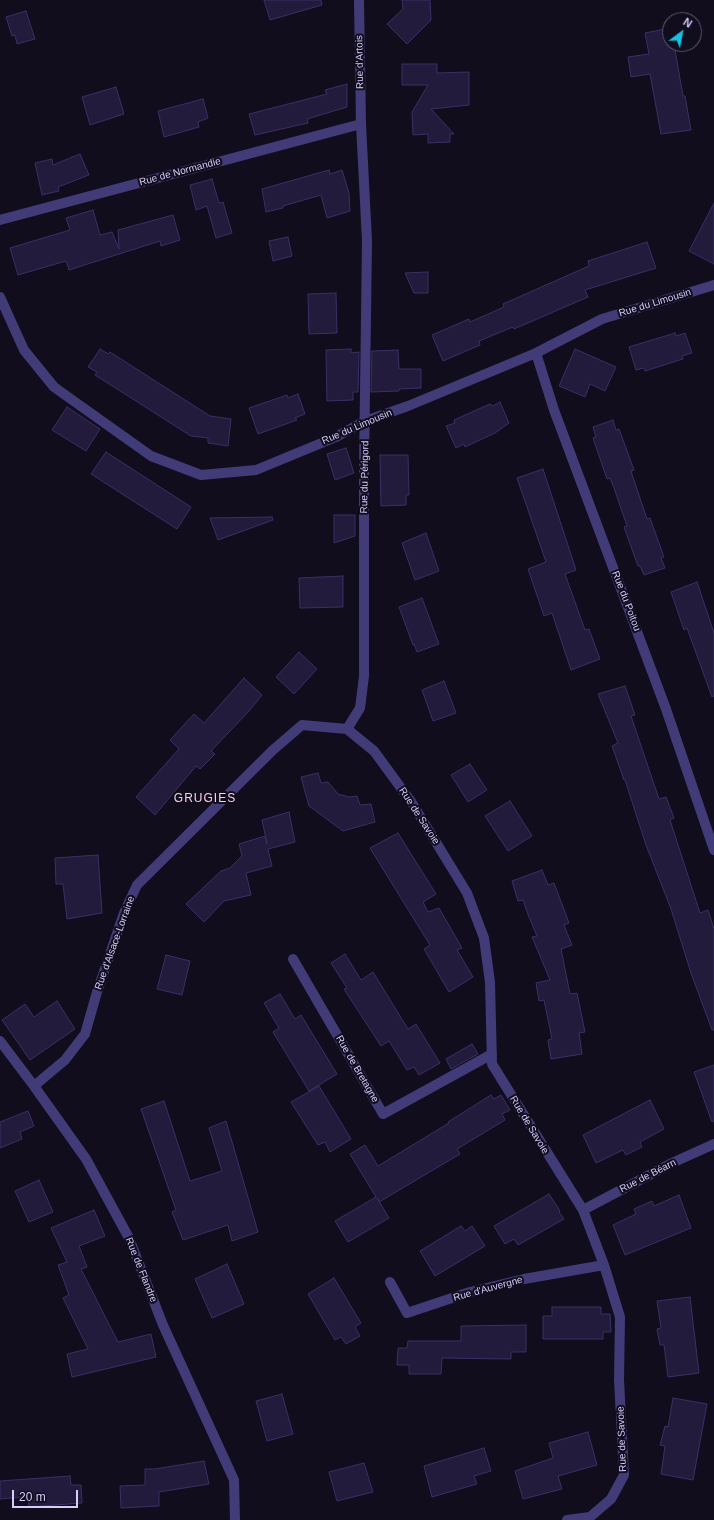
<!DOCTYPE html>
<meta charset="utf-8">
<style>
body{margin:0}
#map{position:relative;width:714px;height:1520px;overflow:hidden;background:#110d1d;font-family:Helvetica,sans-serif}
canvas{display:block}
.north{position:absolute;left:662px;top:12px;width:40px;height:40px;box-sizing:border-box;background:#110d1d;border:1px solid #5f5a76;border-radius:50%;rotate:32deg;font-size:11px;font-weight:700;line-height:16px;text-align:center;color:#d4cdfb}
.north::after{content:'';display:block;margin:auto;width:14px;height:18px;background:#12c4e2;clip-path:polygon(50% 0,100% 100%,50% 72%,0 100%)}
.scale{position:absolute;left:12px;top:1490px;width:66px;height:18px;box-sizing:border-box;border:2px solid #d4cdfb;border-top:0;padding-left:5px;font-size:12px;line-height:14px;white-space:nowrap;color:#d4cdfb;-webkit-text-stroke:3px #110d1d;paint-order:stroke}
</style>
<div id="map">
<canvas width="714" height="1520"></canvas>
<div class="north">N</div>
<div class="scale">20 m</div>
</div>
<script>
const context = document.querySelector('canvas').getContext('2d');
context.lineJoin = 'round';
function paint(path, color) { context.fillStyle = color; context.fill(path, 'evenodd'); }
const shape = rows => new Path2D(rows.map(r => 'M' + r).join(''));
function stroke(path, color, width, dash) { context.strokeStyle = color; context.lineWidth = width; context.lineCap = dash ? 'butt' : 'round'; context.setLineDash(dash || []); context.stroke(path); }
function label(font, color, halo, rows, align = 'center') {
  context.font = font + ' Helvetica,sans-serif'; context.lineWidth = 4; context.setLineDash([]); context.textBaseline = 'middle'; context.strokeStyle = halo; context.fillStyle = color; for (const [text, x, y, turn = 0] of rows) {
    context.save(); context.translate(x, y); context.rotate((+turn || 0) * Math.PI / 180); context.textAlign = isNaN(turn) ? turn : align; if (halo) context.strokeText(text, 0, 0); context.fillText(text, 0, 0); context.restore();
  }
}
const building = shape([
 [264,0,321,0,322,5,270,20,264,0],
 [402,0,430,0,431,20,407,44,387,24,403,9,402,0],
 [26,11,35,39,17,44,15,35,12,36,6,17,26,11],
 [670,28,670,44,674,44,683,96,685,96,691,130,661,134,650,74,631,77,628,57,649,54,645,33,670,28],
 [402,64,437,64,437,73,469,72,469,105,431,109,454,134,450,134,450,142,428,143,428,134,413,135,412,112,428,85,402,85,402,64],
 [347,84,347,107,307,119,308,123,255,135,249,114,327,94,325,90,347,84],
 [116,87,124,114,90,125,82,97,116,87],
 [203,99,208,118,198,122,199,127,164,137,158,111,203,99],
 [80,154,89,175,58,187,59,191,42,195,35,163,52,159,53,165,80,154],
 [329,170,330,174,342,170,349,193,350,211,327,218,321,195,283,206,283,208,266,212,262,189,329,170],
 [212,179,219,203,223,202,232,233,216,238,207,206,196,210,190,185,212,179],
 [714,203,714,264,689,251,714,203],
 [93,210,100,235,112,232,119,249,118,230,173,215,180,240,161,246,160,241,69,270,66,261,18,275,10,248,70,230,66,218,93,210],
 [288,237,292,256,273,261,269,241,288,237],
 [647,242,656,268,585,290,588,297,514,329,513,327,479,341,480,345,443,361,432,335,469,319,470,322,504,307,503,304,589,266,588,261,647,242],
 [428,272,428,293,414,293,405,273,428,272],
 [336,293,337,333,309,334,308,294,336,293],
 [675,333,676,336,685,333,692,353,682,356,683,359,645,371,644,368,636,370,629,347,675,333],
 [100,349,108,354,110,352,210,416,231,419,228,446,208,443,208,438,191,436,95,375,97,372,88,367,100,349],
 [351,349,351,353,359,352,358,392,353,392,353,400,327,401,326,350,351,349],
 [575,349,616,367,605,391,590,384,585,397,559,386,575,349],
 [398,350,399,369,421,369,421,388,399,389,399,391,371,392,372,351,398,350],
 [298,394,305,414,295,418,297,420,258,434,249,408,287,395,288,398,298,394],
 [500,402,509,423,495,433,465,447,464,444,456,448,446,426,455,423,454,420,490,404,493,406,500,402],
 [67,407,100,429,86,451,52,430,67,407],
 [613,420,616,430,619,429,634,470,631,471,647,519,650,518,664,557,661,558,665,568,644,575,640,566,638,566,624,527,627,526,614,488,610,478,607,479,593,438,596,437,593,427,613,420],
 [346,448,354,473,335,480,327,454,346,448],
 [106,452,191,507,177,529,91,474,106,452],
 [380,455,408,455,409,495,406,495,406,505,381,506,380,455],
 [543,469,576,570,565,574,585,630,589,629,600,659,571,670,552,613,544,616,528,569,546,562,517,478,543,469],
 [334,515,355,515,355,536,334,543,334,515],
 [272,517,273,520,218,540,210,518,272,517],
 [426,533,439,571,415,580,402,543,426,533],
 [343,576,343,607,300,608,299,578,343,576],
 [697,582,714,633,714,696,712,697,687,628,684,630,671,592,697,582],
 [422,598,439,644,417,652,414,644,413,645,399,607,422,598],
 [299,652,317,669,294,694,276,677,299,652],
 [244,678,262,695,249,711,211,751,215,754,200,769,196,766,155,815,136,797,179,749,170,740,194,714,204,723,244,678],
 [444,681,456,713,433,721,422,690,444,681],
 [625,686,635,715,631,716,659,799,666,797,674,818,670,820,700,913,708,910,714,929,714,1030,712,1030,691,973,671,909,646,845,625,780,624,780,612,746,618,743,598,694,625,686],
 [470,764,487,790,468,802,451,775,470,764],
 [318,773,321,783,328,782,338,794,349,797,357,796,360,805,371,804,375,822,343,831,309,806,301,777,318,773],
 [510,801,532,836,508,851,485,816,510,801],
 [289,812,295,842,268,849,272,866,246,873,251,895,224,901,204,922,186,904,221,871,230,868,242,856,239,844,265,836,267,844,262,820,289,812],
 [398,833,436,894,423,902,428,912,439,908,462,948,457,950,473,977,449,992,424,949,430,945,370,848,398,833],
 [98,855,102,913,67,919,63,884,56,884,55,858,98,855],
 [542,870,548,885,554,883,569,923,564,925,572,945,561,949,570,994,577,993,585,1032,579,1033,582,1054,551,1059,548,1040,552,1039,544,1000,539,1001,536,983,550,980,532,937,537,936,529,917,523,900,518,901,512,881,542,870],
 [345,954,361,980,373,972,408,1029,416,1024,440,1063,419,1075,414,1067,407,1070,389,1041,381,1046,344,989,347,988,331,963,345,954],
 [166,955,190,961,182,995,157,989,166,955],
 [280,994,295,1019,301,1015,337,1074,309,1091,273,1032,279,1028,264,1003,280,994],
 [57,1001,75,1029,30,1060,2,1020,25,1004,34,1017,57,1001],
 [472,1044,478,1054,451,1069,446,1059,472,1044],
 [714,1065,714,1121,712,1122,694,1072,714,1065],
 [319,1086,351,1139,330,1152,325,1142,318,1145,291,1102,319,1086],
 [491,1095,494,1099,501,1095,510,1110,502,1114,505,1120,457,1149,460,1154,379,1202,377,1198,389,1218,348,1242,335,1221,376,1197,350,1154,365,1145,378,1166,449,1123,448,1122,491,1095],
 [650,1100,664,1129,640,1142,642,1147,626,1155,623,1150,596,1163,583,1135,650,1100],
 [164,1101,190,1181,222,1171,209,1128,226,1121,258,1232,232,1241,228,1225,183,1240,172,1212,176,1210,141,1109,164,1101],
 [28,1111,34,1126,20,1132,22,1139,0,1148,0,1122,28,1111],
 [39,1180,53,1212,29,1222,15,1191,39,1180],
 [549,1194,560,1211,559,1212,564,1219,518,1245,514,1239,505,1244,494,1226,549,1194],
 [679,1195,691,1228,625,1255,613,1225,636,1214,634,1209,652,1201,654,1206,679,1195],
 [94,1210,105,1236,79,1246,87,1267,81,1269,118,1342,151,1334,156,1357,72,1377,67,1354,88,1349,63,1298,69,1295,58,1265,67,1262,51,1228,94,1210],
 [461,1226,465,1231,472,1226,485,1246,435,1276,420,1251,461,1226],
 [227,1264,244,1304,212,1318,195,1279,227,1264],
 [334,1278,361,1323,355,1327,360,1336,346,1344,341,1337,335,1340,308,1294,334,1278],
 [690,1297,699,1373,668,1377,664,1345,660,1345,657,1329,661,1328,657,1301,690,1297],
 [552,1307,601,1307,601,1314,610,1314,611,1332,603,1332,603,1339,543,1339,543,1316,552,1316,552,1307],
 [526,1325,526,1352,511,1352,511,1359,442,1358,441,1374,409,1374,409,1365,397,1365,398,1348,407,1348,408,1341,461,1341,461,1326,526,1325],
 [282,1394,293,1434,267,1441,256,1401,282,1394],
 [673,1398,707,1404,693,1480,661,1474,665,1446,660,1445,665,1426,668,1427,673,1398],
 [588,1432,597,1465,558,1476,562,1489,523,1499,515,1471,553,1458,549,1443,588,1432],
 [484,1448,491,1471,474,1476,477,1484,432,1497,424,1466,484,1448],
 [204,1461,209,1484,159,1492,159,1506,121,1508,120,1486,145,1485,145,1469,155,1469,204,1461],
 [364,1463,373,1492,337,1501,329,1472,364,1463],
 [70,1476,71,1485,81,1485,82,1503,29,1507,28,1497,0,1499,0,1481,70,1476]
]);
paint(building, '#231b3c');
stroke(building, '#3c2f66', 1);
stroke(shape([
 [0,220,361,124],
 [0,297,24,350,54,387,151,456,201,475,256,470,336,437,365,421,408,406,536,353,602,319,714,285],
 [536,353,554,410,666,709,714,850],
 [347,729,374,751,412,803,467,893,484,938,490,982,492,1064,583,1210,604,1265,620,1317,619,1380,624,1475,611,1499,590,1517,567,1520],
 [347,729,360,708,364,676,364,466,367,241,361,124,359,0],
 [293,959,383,1114,492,1054],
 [0,1041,34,1086,86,1159,129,1238,163,1325,234,1480,235,1520],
 [34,1086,65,1060,85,1034,97,992,124,913,137,885,273,750,302,725,347,729],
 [583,1210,672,1163,714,1144],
 [390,1282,407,1313,470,1292,524,1279,604,1265]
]), '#413c78', 10);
label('10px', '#d4cdfb', '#110d1d', [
 ["Rue d'Artois",360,62,-91],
 ["Rue de Normandie",180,172,-15],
 ["Rue du Limousin",655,303,-17],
 ["Rue du Limousin",357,427,-23],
 ["Rue du Périgord",365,477,-89],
 ["Rue du Poitou",626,601,69],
 ["Rue de Savoie",419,816,57],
 ["Rue d'Alsace-Lorraine",115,943,-70],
 ["Rue de Bretagne",357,1069,60],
 ["Rue de Savoie",529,1125,59],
 ["Rue de Béarn",648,1176,-27],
 ["Rue de Flandre",141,1270,68],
 ["Rue d'Auvergne",488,1289,-15],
 ["Rue de Savoie",622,1439,-92]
]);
context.letterSpacing = '1px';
label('12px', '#fbcfe9', '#110d1d', [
 ["GRUGIES",205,799]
]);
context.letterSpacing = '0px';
</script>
